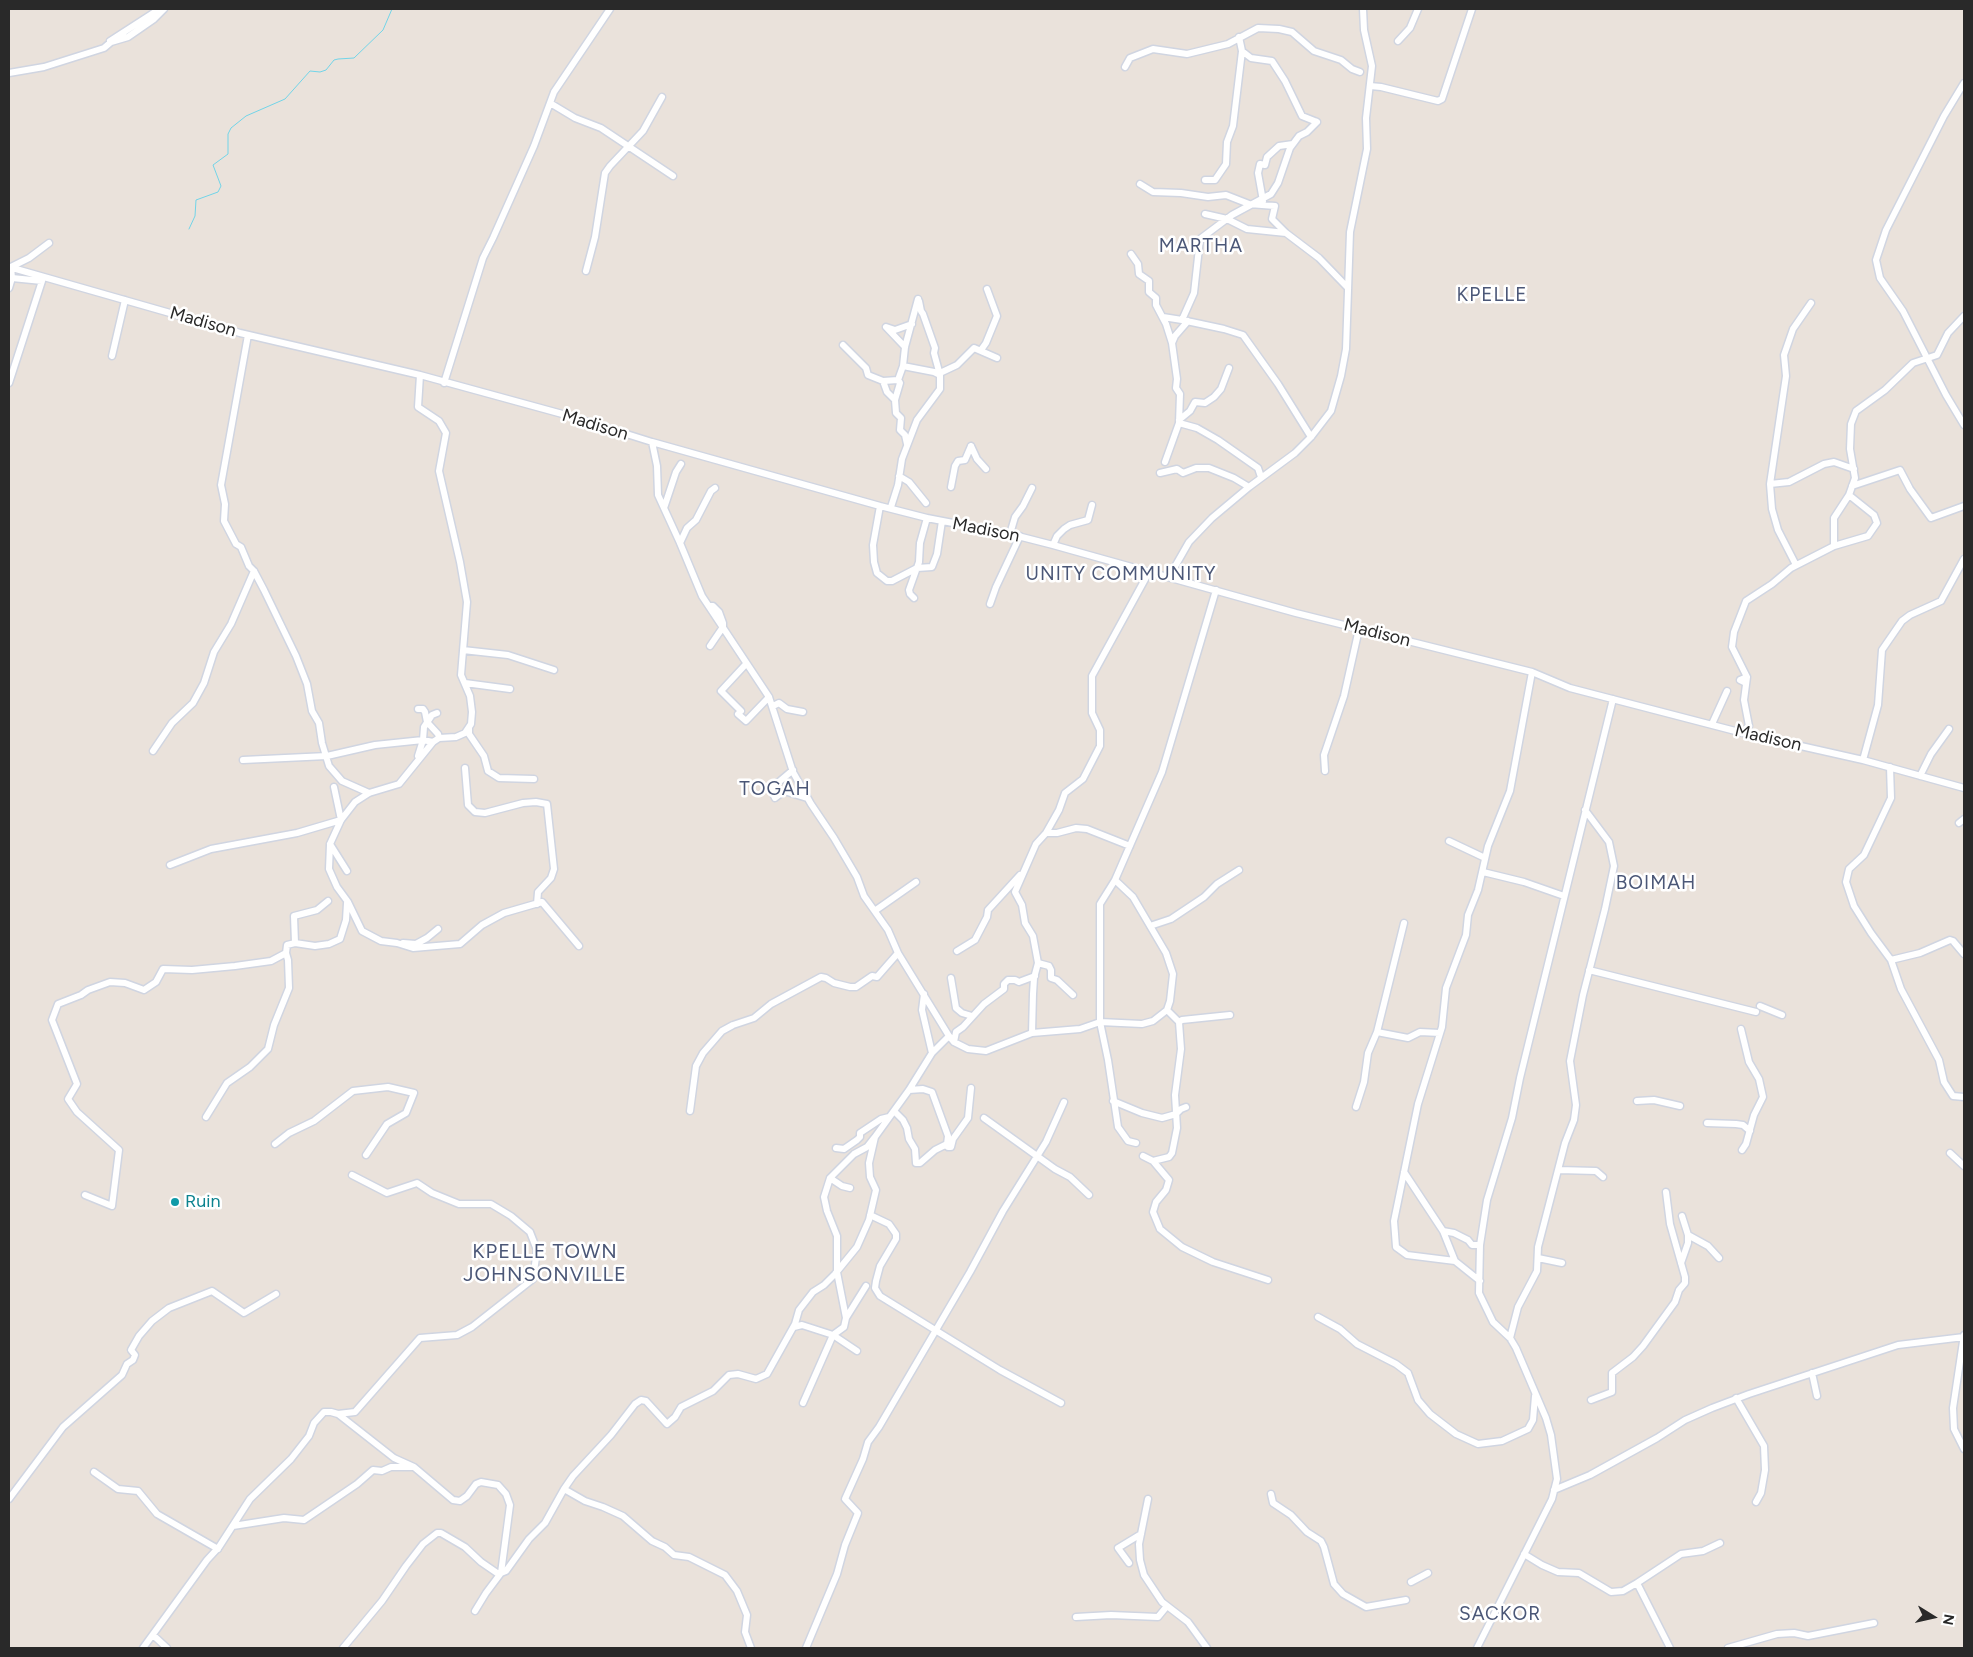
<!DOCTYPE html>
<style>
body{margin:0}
#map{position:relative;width:1973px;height:1657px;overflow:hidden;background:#eae2db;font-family:Figtree,sans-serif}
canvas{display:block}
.frame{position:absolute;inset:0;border:10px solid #292929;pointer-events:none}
.north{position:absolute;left:1908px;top:1592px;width:50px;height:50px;-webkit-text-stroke:4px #fff;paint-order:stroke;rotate:100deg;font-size:14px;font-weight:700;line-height:20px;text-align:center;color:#292929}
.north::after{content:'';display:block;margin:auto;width:18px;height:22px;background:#292929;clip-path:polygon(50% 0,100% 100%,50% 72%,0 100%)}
</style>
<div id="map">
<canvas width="1973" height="1657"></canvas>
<div class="frame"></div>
<div class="north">N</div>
</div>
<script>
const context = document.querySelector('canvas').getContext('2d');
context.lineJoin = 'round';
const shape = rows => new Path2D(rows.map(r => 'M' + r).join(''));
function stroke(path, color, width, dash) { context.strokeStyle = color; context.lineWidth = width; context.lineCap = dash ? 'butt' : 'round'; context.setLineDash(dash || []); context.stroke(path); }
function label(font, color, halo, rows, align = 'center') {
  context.font = font + ' Figtree,sans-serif'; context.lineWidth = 5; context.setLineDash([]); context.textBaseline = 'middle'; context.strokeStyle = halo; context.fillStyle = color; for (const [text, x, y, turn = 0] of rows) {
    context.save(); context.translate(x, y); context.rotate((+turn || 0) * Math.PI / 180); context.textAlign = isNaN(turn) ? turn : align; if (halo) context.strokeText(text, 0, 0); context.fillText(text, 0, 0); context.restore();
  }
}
stroke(shape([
 [189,229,195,216,196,200,218,192,221,186,213,165,228,154,228,134,231,128,246,116,285,99,310,71,320,72,326,70,334,60,338,59,354,58,383,30,392,9]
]), '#72d4e8', 1);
const minor = shape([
 [1239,37,1242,51,1251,58,1272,61,1285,81,1302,116,1317,122],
 [110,41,158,10],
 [1398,41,1410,28,1418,9],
 [1125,67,1130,58,1153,49,1187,54,1228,44,1258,28,1279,29,1292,32,1314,51,1341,60,1352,69,1360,72],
 [9,73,44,67,104,48,111,42,128,37,154,19,164,9],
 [1964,83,1944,116,1886,230,1876,260,1880,278,1903,311,1946,395,1964,425],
 [1370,86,1381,87,1438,101,1442,99,1472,9],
 [550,103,575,118,601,128,673,176],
 [1205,180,1215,180,1226,164,1227,142,1233,126,1242,51],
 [1140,184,1153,192,1181,193,1208,197,1226,195,1249,204,1275,206,1272,219,1286,233,1319,258,1348,288],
 [1263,201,1258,173,1260,164,1265,165,1267,157,1279,146,1293,144],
 [1205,214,1227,219,1247,229,1286,233],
 [1131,254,1138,264,1139,274,1149,281,1149,292,1156,298,1156,305,1166,324,1172,343],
 [9,267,240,333,420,375,566,415,652,442,880,506,927,518,1010,534,1053,545,1296,613,1532,672,1570,688,1743,733,1863,760,1964,788],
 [586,271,595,237,605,173,610,166,643,131,662,97],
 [9,288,12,278,11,267,29,258,49,243],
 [919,301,921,311,923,314,935,348,934,353,940,375],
 [1811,303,1793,329,1784,355,1786,376,1770,484,1789,482,1824,464,1834,462,1854,469],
 [1163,317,1182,320],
 [248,335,221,485,225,504,224,521,236,544,241,547,249,566,254,571,264,590,296,656,307,684,312,711,319,723,322,743,329,766,342,781,369,793],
 [843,345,866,368,868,375,883,381,898,380,903,366],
 [905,347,886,327,895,330,912,324],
 [981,350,986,343,997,316,987,289],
 [112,356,125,300],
 [940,373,957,365,974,348,997,358],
 [420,375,418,407,439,421,446,433,439,471,460,562,467,602,461,675,470,696,472,712,471,724,465,733,456,737,439,738,433,742,399,784,369,793,355,802,341,820,330,844,329,869,337,887,348,902,362,931,381,941,397,943,413,948,460,944,482,925,504,913,542,902,579,946],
 [883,381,887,392,895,400,896,413,901,418,900,430,905,435,907,444],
 [9,383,42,281,12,278],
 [444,383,483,258,493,238,534,146,554,92,610,9],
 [895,400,900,383,898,380],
 [1179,420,1190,411,1195,402,1205,403,1214,397,1221,389,1229,368],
 [1179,423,1180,394,1176,388,1177,379,1172,343,1175,336,1188,321],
 [1311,437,1278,384,1243,335,1224,329,1182,320,1194,293,1200,239,1232,215,1271,194,1278,183,1290,148,1299,136,1307,132,1317,122],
 [652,442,657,466,658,495,680,543,702,596,769,697,793,772,811,804,834,838,857,877,864,896,888,930,898,953,949,1036,954,1042,968,1049,986,1051,1032,1033,1033,994,1034,978,1038,963,1033,936,1025,923,1022,905,1015,892,1036,844,1046,833,1057,833,1076,828,1087,829,1130,846],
 [971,446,977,459,986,469],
 [1165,462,1179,423,1197,428,1218,440,1258,468,1261,477],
 [1160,473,1177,469,1183,473,1196,468,1209,468,1234,478,1249,487],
 [899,476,909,482,926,503],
 [1770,484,1772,509,1778,530,1796,565],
 [1852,486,1900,470,1910,489,1931,518,1964,506],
 [951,487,955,466,958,461,965,460,971,446],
 [880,506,873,545,874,562,877,573,887,581,892,581,917,568,932,567,937,554,942,521],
 [891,507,898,485,902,459,917,420,940,389,940,375,934,372,903,366,905,347,918,299],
 [664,508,676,472,681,464],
 [1010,534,1015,517,1023,506,1032,488],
 [680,543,687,528,696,520,711,491,715,488],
 [1053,545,1057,536,1064,529,1070,525,1088,520,1092,505],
 [1834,546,1868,536,1877,523,1874,515,1849,495],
 [1169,577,1189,542,1212,518,1249,487,1295,453,1311,437,1331,411,1341,376,1346,349,1350,232,1367,149,1366,118,1372,66,1364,30,1363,9],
 [914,598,910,594,909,590,919,562,920,543,927,518],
 [990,604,996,587,1020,536],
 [709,606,713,606,719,612,723,623,723,627,710,646],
 [463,650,508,655,554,670],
 [746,664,721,691,741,711,738,714,746,721,769,697],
 [465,683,510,689],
 [1746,683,1740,680,1747,677],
 [773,706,779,703,787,709,803,712],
 [418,709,423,709,425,712,427,722,438,734,439,738],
 [1712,724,1727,691],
 [469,727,469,734,484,756,488,771,499,778,534,779],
 [1743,733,1749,726,1744,700,1747,677,1732,647,1734,632,1746,601,1772,584,1791,568,1834,546,1834,518,1849,495,1855,478,1850,449,1851,424,1856,411,1885,390,1913,363,1937,355,1948,333,1964,316],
 [153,751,172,723,193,703,204,683,214,652,231,624,254,571],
 [418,756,423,740,424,727,432,715,437,713],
 [243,760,327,756,375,745,423,740,433,742],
 [1863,760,1878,705,1882,650,1902,621,1910,615,1941,601,1964,559],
 [1890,767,1891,798,1864,855,1849,869,1846,882,1854,906,1871,933,1891,960,1901,989,1939,1060,1944,1082,1953,1096,1964,1097],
 [465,768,468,805,475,812,485,813,523,803,536,802,547,804,554,869,551,878,538,892,537,904],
 [793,770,780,781,770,787,775,798,784,791,807,798],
 [1325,771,1324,755,1344,696,1359,629],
 [1920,776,1931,754,1949,729],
 [1959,823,1964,819],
 [1046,833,1059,810,1065,793,1083,779,1100,746,1100,730,1092,713,1092,676,1149,572],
 [1449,841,1485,858],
 [330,844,347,871],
 [170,865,211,849,297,833,341,820,334,787],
 [1483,872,1524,882,1564,896],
 [1115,880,1133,897,1166,953,1173,974,1170,1001,1167,1010,1153,1021,1142,1024,1100,1022,1108,1060,1118,1127,1128,1141,1136,1143],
 [876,910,916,882],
 [1150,926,1171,919,1204,897,1217,884,1239,870],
 [295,943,294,916,317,910,328,901],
 [403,943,416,944,427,938,438,929],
 [957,951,975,940,987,917,988,910,1020,875],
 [1891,960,1920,953,1950,940,1953,941,1964,954],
 [1038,963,1049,966,1051,970,1051,978,1057,980,1073,995],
 [1589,970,1756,1012],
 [951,978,956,1008,962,1013,972,1016],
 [924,994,922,1010,932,1053,949,1036],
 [1760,1006,1782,1015],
 [1179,1022,1182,1020,1230,1015],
 [1741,1029,1749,1062,1759,1079,1763,1097,1754,1115,1746,1144,1742,1150],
 [1377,1032,1408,1038,1420,1032,1440,1033],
 [1032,1033,1080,1029,1100,1022,1100,904,1115,880,1162,772,1216,590],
 [954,1042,956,1032,963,1027,984,1004,1004,989,1004,984,1008,980,1015,980,1019,982,1035,976],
 [1113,1101,1142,1113,1162,1118,1176,1114,1181,1109,1186,1107],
 [1637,1101,1654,1100,1680,1106],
 [1356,1107,1364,1082,1368,1053,1377,1032,1404,923],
 [690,1111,696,1066,703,1053,722,1031,733,1025,754,1018,771,1004,821,977,826,978,834,983,850,987,856,987,872,976,877,977,898,953],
 [894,1111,903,1120,907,1128,909,1139,915,1149,916,1163,920,1163,935,1150,947,1144,948,1136,932,1092,923,1089,909,1090],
 [206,1117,227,1083,250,1067,268,1049,274,1025,289,988,288,960,286,953,287,945,295,943,315,946,329,944,340,939,346,920,347,903],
 [984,1118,1055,1169,1070,1177,1089,1195],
 [1707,1123,1736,1124,1743,1125,1750,1131],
 [275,1144,289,1133,314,1121,353,1091,388,1087,414,1093,406,1113,387,1124,366,1155],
 [947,1144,948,1147,951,1147,953,1139,968,1118,971,1088],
 [836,1148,844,1149,857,1140,860,1137,860,1133,881,1119,889,1117],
 [1950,1153,1964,1166],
 [1143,1156,1153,1161,1169,1180,1166,1190,1156,1202,1153,1212,1160,1229,1182,1247,1213,1262,1268,1280],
 [1153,1161,1169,1157,1172,1153,1177,1128,1175,1095,1181,1049,1179,1022,1167,1010],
 [1559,1170,1596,1171,1603,1177],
 [1404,1172,1443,1231,1455,1261],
 [830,1178,842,1186,850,1188],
 [85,1195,112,1206,119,1150,77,1112,68,1099,77,1084,52,1020,58,1004,81,995,88,990,110,982,125,983,144,990,156,982,163,969,192,970,235,966,271,961,286,953],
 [870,1215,889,1224,896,1234,896,1239,880,1266,876,1281,875,1288,880,1296,1000,1370,1061,1403],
 [1443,1231,1454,1233,1468,1240,1472,1245,1480,1245],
 [1688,1235,1708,1246,1719,1258],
 [1538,1258,1562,1263],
 [1681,1263,1688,1243,1688,1235,1682,1216],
 [1480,1281,1455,1261,1407,1255,1396,1247,1394,1221,1418,1104,1442,1027,1446,988,1466,935,1468,915,1478,890,1488,846,1510,791,1532,672],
 [1318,1317,1340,1329,1357,1344,1396,1364,1408,1373,1418,1400,1430,1414,1456,1434,1478,1444,1502,1441,1528,1429,1533,1420,1535,1396],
 [846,1318,866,1286],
 [794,1327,802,1325,833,1335,844,1327,846,1318,837,1272,837,1236,827,1211,824,1197,830,1178,854,1154,867,1147,874,1138],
 [1964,1335,1953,1408,1954,1429,1964,1449],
 [1510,1338,1518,1307,1537,1271,1538,1247,1565,1143,1574,1120,1576,1105,1570,1061,1583,995,1605,909,1614,866,1609,842,1585,810],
 [1812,1373,1817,1396],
 [1736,1398,1764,1446,1765,1470,1761,1493,1756,1502],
 [1591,1400,1612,1392,1612,1373,1633,1357,1643,1346,1675,1302,1679,1290,1685,1283,1685,1277,1670,1224,1666,1192],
 [803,1403,833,1335,857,1351],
 [338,1414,355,1412,420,1338,457,1335,472,1327,533,1279,537,1250,530,1232,511,1216,491,1204,459,1204,432,1193,417,1183,387,1193,352,1175],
 [94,1472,118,1489,138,1491,157,1514,218,1549],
 [564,1489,585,1501,603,1507,623,1516,652,1541,665,1547,674,1555,689,1557,725,1575,737,1591,747,1615,745,1632,751,1648],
 [1554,1490,1590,1475,1657,1438,1685,1420,1712,1408,1749,1394,1898,1345,1964,1337],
 [1271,1494,1273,1503,1291,1515,1307,1532,1321,1541,1324,1547,1334,1584,1343,1594,1366,1607,1406,1600],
 [9,1499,63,1427,122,1375,127,1364,133,1360,135,1355,131,1350,139,1336,152,1321,169,1308,212,1291,244,1313,276,1294],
 [1148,1499,1139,1544,1140,1560,1144,1575,1162,1602,1188,1622,1207,1648],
 [233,1526,284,1518,304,1520,357,1484,373,1470,382,1471,391,1467,413,1467],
 [1524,1554,1542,1565,1558,1572,1579,1573,1611,1592,1623,1591,1637,1583,1670,1648],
 [1129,1563,1118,1548,1141,1534],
 [1411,1582,1428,1573],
 [1637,1583,1681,1554,1703,1551,1720,1543],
 [475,1611,486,1593,501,1573,506,1571,529,1539,545,1523,564,1489,573,1476,611,1435,635,1404,641,1400,646,1401,667,1424,675,1417,681,1407,713,1391,729,1375,738,1374,756,1379,767,1374,795,1324,799,1310,813,1292,824,1285,835,1274,857,1247,869,1220,876,1190,870,1177,869,1163,875,1137,909,1090,932,1053],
 [1076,1617,1111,1615,1158,1617,1167,1606],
 [153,1635,167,1648],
 [143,1648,207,1560,219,1547,250,1499,291,1459,309,1436,314,1423,324,1412,331,1412,338,1414,394,1458,414,1467,453,1500,460,1501,467,1496,476,1484,481,1482,498,1485,506,1494,510,1505,501,1573],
 [343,1648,382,1601,406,1566,423,1544,437,1533,441,1533,465,1547,481,1562,497,1573,501,1573],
 [806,1648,837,1574,845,1545,858,1513,845,1499,863,1459,868,1442,879,1427,970,1272,1003,1211,1046,1142,1064,1102],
 [1477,1648,1552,1499,1557,1479,1551,1435,1546,1418,1516,1348,1510,1338,1493,1322,1479,1293,1480,1245,1487,1200,1512,1118,1520,1078,1613,699],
 [1728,1648,1777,1634,1794,1633,1808,1636,1874,1623]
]);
stroke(minor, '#d0d5e1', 9);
stroke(minor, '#fff', 6);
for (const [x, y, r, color] of [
 [175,1202,5,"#0f9aa8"]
]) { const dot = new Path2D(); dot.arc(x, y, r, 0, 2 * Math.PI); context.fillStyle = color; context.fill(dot); stroke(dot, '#fff', 2); }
label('18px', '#292929', '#fff', [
 ["Madison",203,322,16],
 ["Madison",595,425,17],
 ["Madison",986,530,11],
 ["Madison",1377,633,14],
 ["Madison",1768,738,13]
]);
label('18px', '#0d838f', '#fff', [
 ["Ruin",185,1202]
], 'left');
context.letterSpacing = '1px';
label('19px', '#4b5777', '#fff', [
 ["MARTHA",1201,246],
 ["KPELLE",1492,295],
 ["UNITY COMMUNITY",1121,574],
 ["TOGAH",775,789],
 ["BOIMAH",1656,883],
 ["SACKOR",1500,1614]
]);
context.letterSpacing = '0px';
context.letterSpacing = '1px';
label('20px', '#4b5777', '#fff', [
 ["KPELLE TOWN",545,1252],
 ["JOHNSONVILLE",545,1275]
]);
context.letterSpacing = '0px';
</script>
